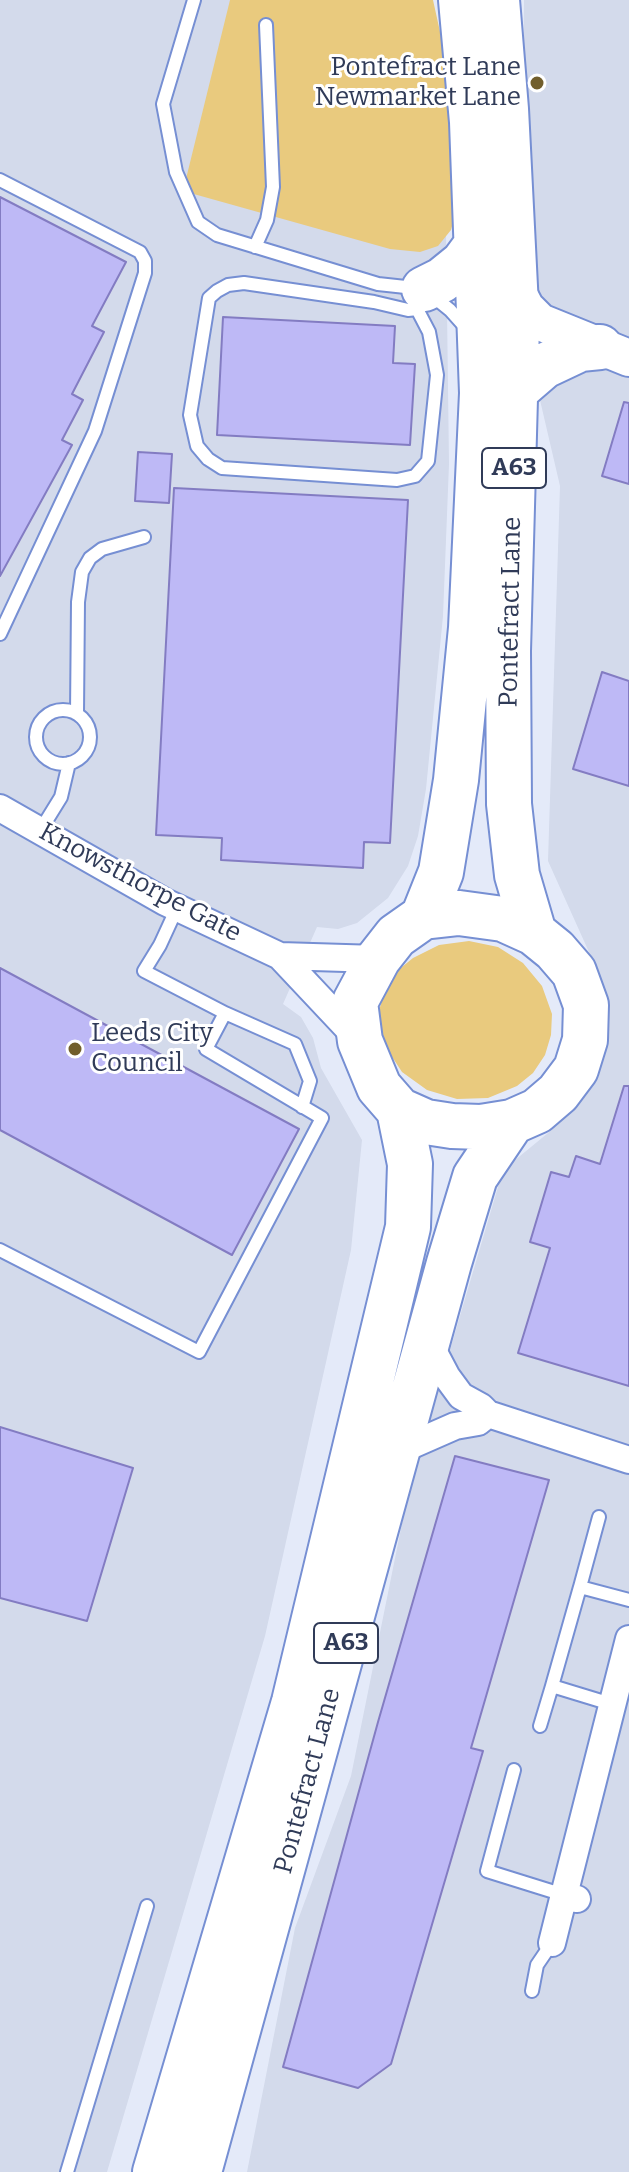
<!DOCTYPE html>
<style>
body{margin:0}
canvas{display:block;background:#e4eaf9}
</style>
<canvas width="629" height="2172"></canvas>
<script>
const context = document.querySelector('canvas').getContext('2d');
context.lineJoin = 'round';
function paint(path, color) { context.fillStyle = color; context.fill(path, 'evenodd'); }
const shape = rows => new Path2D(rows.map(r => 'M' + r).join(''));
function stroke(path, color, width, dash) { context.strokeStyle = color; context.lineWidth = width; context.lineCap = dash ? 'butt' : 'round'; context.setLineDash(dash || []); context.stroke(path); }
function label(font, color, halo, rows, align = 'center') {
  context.font = font + ' Bitter,serif'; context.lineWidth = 6; context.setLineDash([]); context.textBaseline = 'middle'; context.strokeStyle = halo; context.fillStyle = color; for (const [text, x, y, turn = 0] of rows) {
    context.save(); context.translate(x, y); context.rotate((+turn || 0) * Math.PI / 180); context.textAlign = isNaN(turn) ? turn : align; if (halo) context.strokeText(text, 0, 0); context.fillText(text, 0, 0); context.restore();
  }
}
paint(shape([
 [0,0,427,0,446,232,449,464,443,616,426,789,418,836,408,866,388,898,357,923,338,929,317,927,283,1004,301,1017,313,1038,321,1068,362,1140,351,1250,265,1636,107,2172,0,2172],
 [524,0,629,0,629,2172,247,2172,295,1928,351,1776,409,1489,503,1170,548,1133,599,1076,602,981,548,861,560,486,533,370,523,115]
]), '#d3daeb');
paint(shape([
 [230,0,433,0,448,68,457,208,451,230,438,246,420,252,390,249,183,191],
 [469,941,498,947,523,963,542,986,552,1014,551,1035,545,1055,533,1073,517,1086,488,1098,457,1099,427,1090,402,1072,385,1046,379,1027,380,1007,386,988,397,971,413,958,439,945]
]), '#e9ca7e');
const building = shape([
 [0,197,126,262,92,326,104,332,72,394,83,400,62,440,72,445,0,576,0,197],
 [223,317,395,326,393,363,415,364,410,445,217,435,223,317],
 [624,402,629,403,629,484,602,476,624,402],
 [138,452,172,454,169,503,135,501,138,452],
 [174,488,408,500,390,843,364,842,363,868,221,860,222,838,156,835,174,488],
 [602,672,629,681,629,786,573,769,602,672],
 [0,968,299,1129,232,1255,0,1130,0,968],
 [624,1086,629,1086,629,1386,518,1353,550,1248,530,1242,551,1172,569,1177,576,1156,600,1164,624,1086],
 [0,1427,133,1468,87,1621,0,1598,0,1427],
 [455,1456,549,1480,471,1748,483,1751,391,2064,358,2088,283,2067,378,1722,455,1456]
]);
paint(building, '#beb9f6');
stroke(building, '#837cc2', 2);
const lane = shape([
 [194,0,163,104,176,172,198,222,217,235,378,284,424,289,450,310,467,329],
 [0,180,140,252,145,261,145,273,95,431,0,634],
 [255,247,267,220,273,187,266,25],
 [417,309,429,332,437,375,428,461,415,476,397,480,222,468,208,459,197,446,190,415,209,298,217,291,228,285,244,283,374,302,408,310,417,309,422,297],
 '36 737a27 27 0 1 1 54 0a27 27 0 1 1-54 0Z',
 [77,713,78,602,82,572,90,558,102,549,144,537],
 [40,831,61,797,69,763],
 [225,1013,295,1044,310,1081,302,1107],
 [0,1250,199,1352,322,1118,206,1049,225,1013,144,971,160,945,177,908],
 [580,1587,599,1517],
 [611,1704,552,1686,580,1587,629,1600],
 [540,1726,552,1686],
 [514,1770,487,1871,564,1895],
 [532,1991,537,1965,552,1943],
 [67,2172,147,1906]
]);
const street = shape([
 [0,808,165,902,280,956,359,1040],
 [280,956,378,959],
 [428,1341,447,1377,461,1396,481,1407,488,1414,629,1460],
 [398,1451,455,1426,478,1422,488,1414],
 [564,1895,629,1639],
 [552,1943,564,1895,577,1899]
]);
const secondary = shape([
 [515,287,526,308,540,322,629,358]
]);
const highway = shape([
 [497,0,506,109,517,326,508,651,509,804,517,875,534,933],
 [424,289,442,280,463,263,477,244],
 [515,391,544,366,580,349,600,347],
 [459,913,503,919,534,933,555,950,574,972,586,1005,585,1040,576,1069,558,1093,537,1111,512,1122,481,1127,452,1126,426,1122,399,1110,379,1087,360,1041,355,1002,378,959,396,936,423,917,459,913],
 [423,917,441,872,456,780,471,628,482,393,472,122,461,0],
 [155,2172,294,1702,408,1227,410,1164,399,1110],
 [199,2172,449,1263,475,1177,512,1122]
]);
stroke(lane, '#768fd3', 16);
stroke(street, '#768fd3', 30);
stroke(secondary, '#768fd3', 40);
stroke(highway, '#768fd3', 48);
stroke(lane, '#fff', 12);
stroke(street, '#fff', 26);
stroke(secondary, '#fff', 36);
stroke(highway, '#fff', 44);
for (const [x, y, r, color] of [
 [537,83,8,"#715e2c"],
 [75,1049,8,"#715e2c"]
]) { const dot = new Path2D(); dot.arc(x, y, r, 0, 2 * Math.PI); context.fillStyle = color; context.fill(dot); stroke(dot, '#fff', 3); }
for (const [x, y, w] of [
 [514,468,64],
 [346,1643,64]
]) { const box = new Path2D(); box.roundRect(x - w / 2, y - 20, w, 40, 6); context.fillStyle = '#fff'; context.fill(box); stroke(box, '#303b58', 2); }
label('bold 24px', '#303b58', null, [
 ["A63",514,468],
 ["A63",346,1643]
]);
label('26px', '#303b58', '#fff', [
 ["Pontefract Lane",521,68],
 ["Newmarket Lane",521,98],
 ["Leeds City",91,1034,"left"],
 ["Council",91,1064,"left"]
], 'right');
label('26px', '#303b58', '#fff', [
 ["Pontefract Lane",511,612,-89],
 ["Knowsthorpe Gate",140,883,28],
 ["Pontefract Lane",308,1781,-75]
]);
</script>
